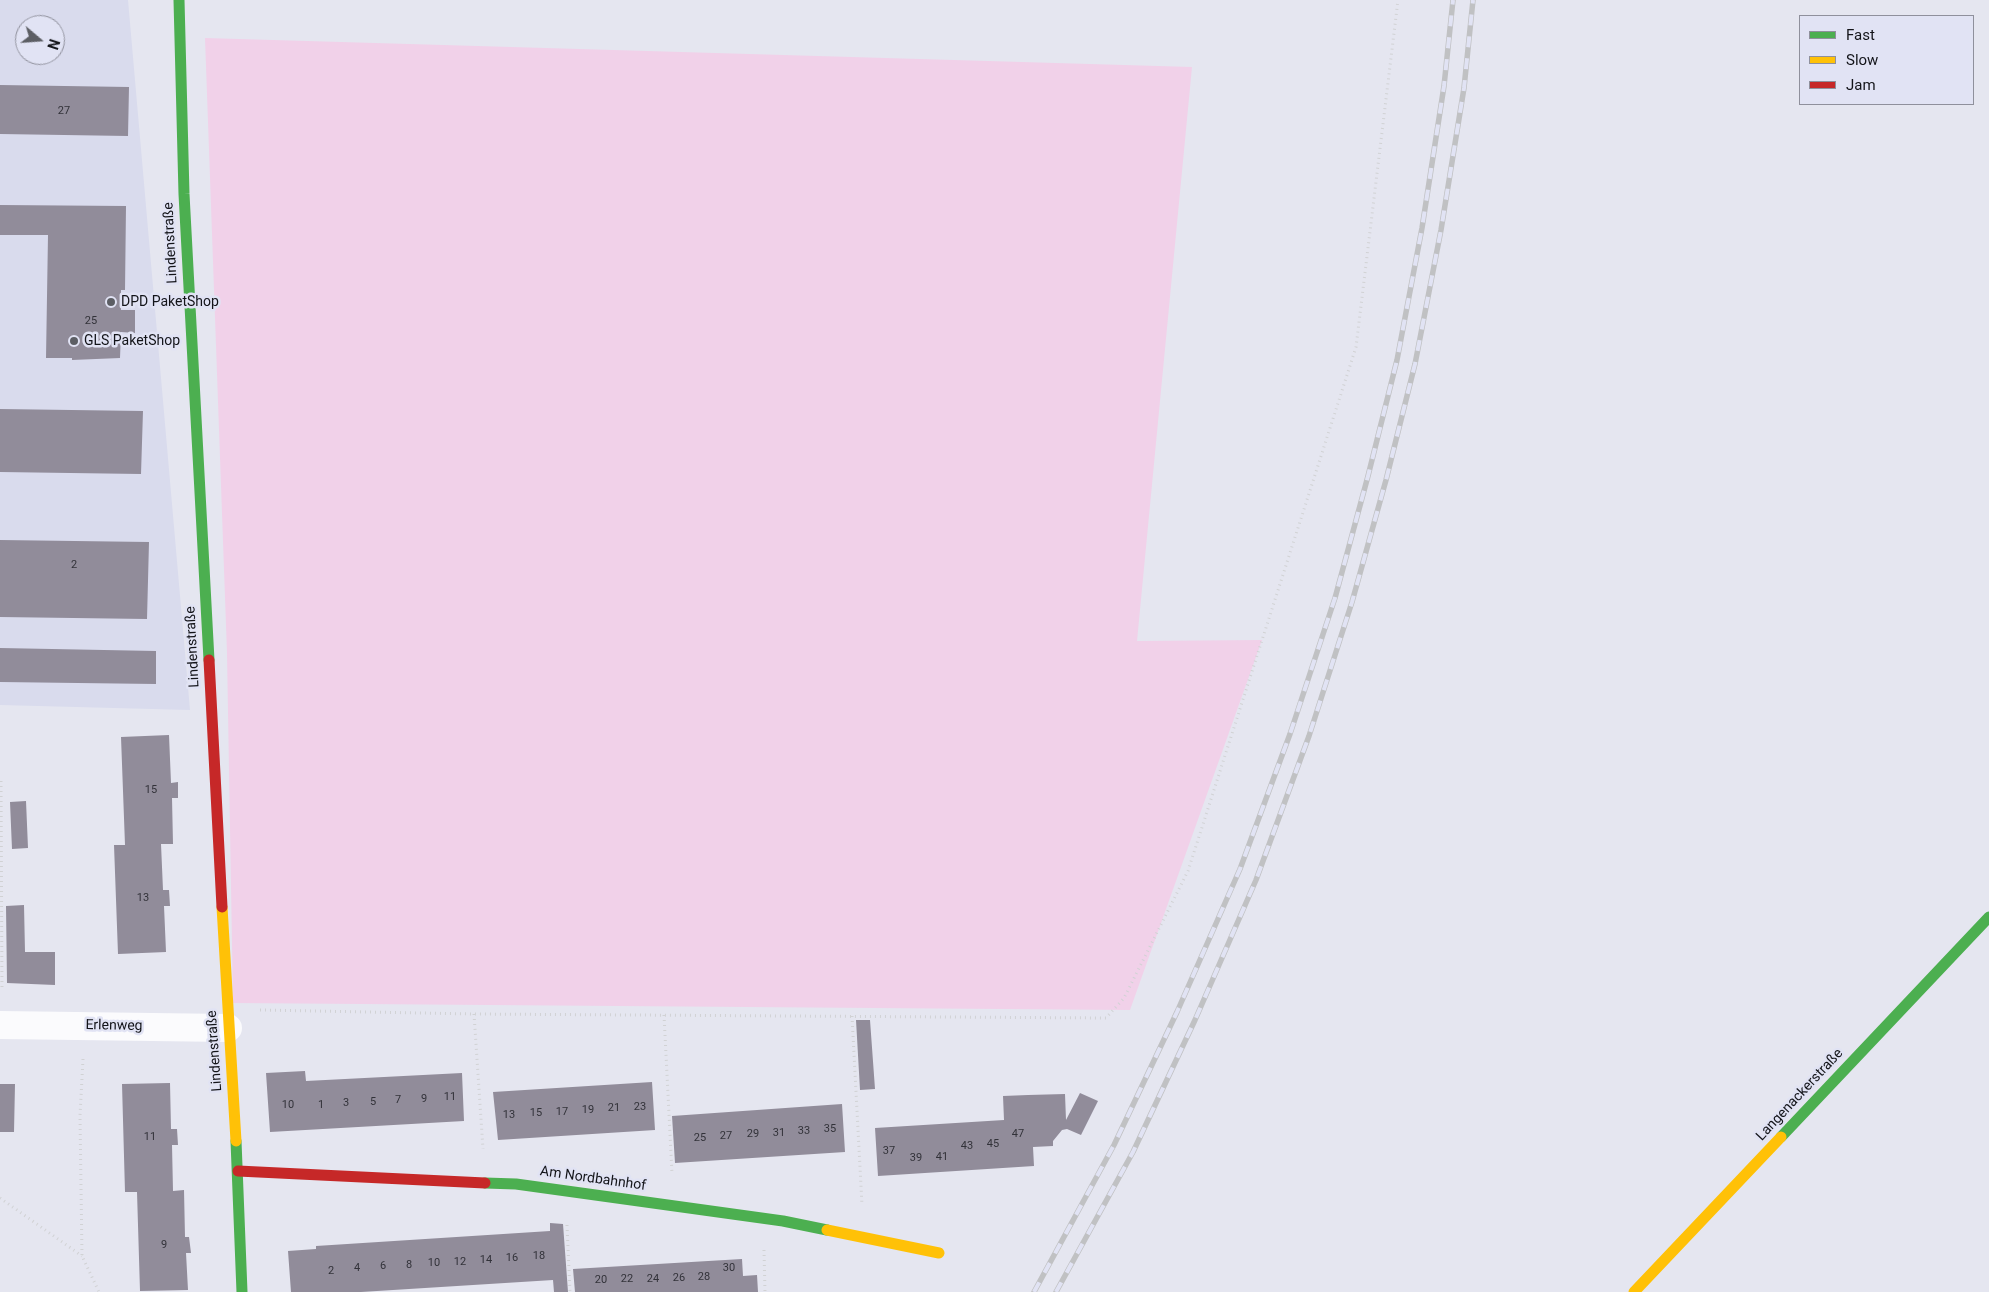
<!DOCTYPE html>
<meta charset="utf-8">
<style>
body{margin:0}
#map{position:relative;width:1989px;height:1292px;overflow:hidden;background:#e5e6f0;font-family:Roboto,sans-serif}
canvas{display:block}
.legend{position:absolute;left:1799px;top:15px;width:175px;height:90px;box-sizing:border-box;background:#e1e3f4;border:1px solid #8f909c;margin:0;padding:6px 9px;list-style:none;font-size:15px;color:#131419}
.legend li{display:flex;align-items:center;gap:10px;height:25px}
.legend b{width:25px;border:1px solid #8f909c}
.north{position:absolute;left:15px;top:15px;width:50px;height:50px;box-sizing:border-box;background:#e1e3f4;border:1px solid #8f909c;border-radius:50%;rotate:108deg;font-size:14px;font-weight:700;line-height:20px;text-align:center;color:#131419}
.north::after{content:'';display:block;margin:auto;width:18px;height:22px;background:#5c5e64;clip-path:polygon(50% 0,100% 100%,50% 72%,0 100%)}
</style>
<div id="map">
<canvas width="1989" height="1292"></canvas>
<ul class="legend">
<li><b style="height:6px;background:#4caf50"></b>Fast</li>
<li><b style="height:6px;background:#ffc107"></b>Slow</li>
<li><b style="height:6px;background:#c62828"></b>Jam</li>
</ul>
<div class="north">N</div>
</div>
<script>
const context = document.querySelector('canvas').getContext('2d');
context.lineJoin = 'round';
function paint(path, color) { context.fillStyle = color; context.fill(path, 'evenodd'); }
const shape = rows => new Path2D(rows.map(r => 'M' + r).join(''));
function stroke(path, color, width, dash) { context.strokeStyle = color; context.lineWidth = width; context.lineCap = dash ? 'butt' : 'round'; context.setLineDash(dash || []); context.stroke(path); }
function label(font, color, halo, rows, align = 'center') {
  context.font = font + ' Roboto,sans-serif'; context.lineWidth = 5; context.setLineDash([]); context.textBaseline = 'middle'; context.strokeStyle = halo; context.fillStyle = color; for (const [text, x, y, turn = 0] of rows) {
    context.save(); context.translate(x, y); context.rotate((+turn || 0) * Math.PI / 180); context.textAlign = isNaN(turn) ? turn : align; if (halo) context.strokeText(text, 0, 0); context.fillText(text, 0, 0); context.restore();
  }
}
paint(shape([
 [0,0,128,0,190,710,0,705],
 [25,25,55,25,55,55,25,55]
]), '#d9dbed');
paint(shape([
 [205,38,1192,67,1137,641,1262,640,1130,1010,233,1003,227,653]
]), '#f1d1e9');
paint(shape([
 [0,85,129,87,128,136,0,134],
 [0,205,126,206,125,290,121,290,121,310,135,310,135,333,121,332,120,358,72,360,72,358,46,358,48,235,0,235],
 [0,409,143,411,141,474,0,472],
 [0,540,149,542,147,619,0,617],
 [0,648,156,651,156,684,0,682],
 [169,735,171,783,178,782,178,798,172,798,173,844,161,844,163,890,169,890,170,906,164,906,166,952,118,954,114,845,125,845,121,737],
 [26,801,28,848,12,849,10,802],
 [24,905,25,952,55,952,55,985,7,983,6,906],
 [856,1020,870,1020,875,1089,860,1090],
 [305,1071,306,1081,462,1073,464,1121,270,1132,266,1073],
 [652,1082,655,1130,498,1140,493,1092],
 [170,1083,171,1129,177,1129,178,1145,172,1145,173,1191,184,1190,185,1237,189,1237,191,1253,186,1253,188,1290,140,1291,137,1192,125,1192,122,1084],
 [0,1084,15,1084,14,1132,0,1132],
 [1080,1093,1098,1101,1081,1135,1067,1129,1062,1130,1053,1141,1053,1146,1033,1147,1034,1166,878,1176,875,1128,1004,1120,1003,1096,1028,1095,1065,1094,1066,1120],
 [842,1104,845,1152,675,1163,672,1116],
 [550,1223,563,1224,568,1292,554,1292,553,1280,361,1292,291,1292,288,1251,316,1249,316,1246,550,1231],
 [742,1259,743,1276,757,1275,758,1292,575,1292,573,1269]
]), '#918c9a');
stroke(shape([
 [1,781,2,991],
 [260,1010,474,1014,1106,1018,1124,998,1188,871,1356,347,1398,0],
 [474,1014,483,1149],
 [664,1015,672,1173],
 [852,1016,862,1205],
 [83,1059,80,1116,82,1256,99,1292],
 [0,1198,82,1256],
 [567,1225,570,1292],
 [764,1250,765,1292]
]), '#d1d2d4', 3, [1, 4]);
stroke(shape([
 [0,1025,228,1028]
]), '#fbfbfd', 28);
stroke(shape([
 [179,0,184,194,209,660],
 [1781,1137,1989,917],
 [236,1141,242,1292],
 [485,1183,516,1184,783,1221,827,1230]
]), '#4caf50', 11);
stroke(shape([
 [222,907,236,1141],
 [827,1230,939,1253],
 [1634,1292,1781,1137]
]), '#ffc107', 11);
stroke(shape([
 [209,660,222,907],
 [238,1171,485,1183]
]), '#c62828', 11);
const rail = shape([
 [1034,1292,1114,1145,1177,1012,1240,869,1290,734,1335,598,1368,476,1397,360,1422,228,1444,86,1453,0],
 [1056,1292,1133,1152,1195,1020,1256,880,1309,736,1352,602,1386,480,1415,364,1441,230,1464,88,1473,0]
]);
stroke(rail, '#c0c1c3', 5.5);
stroke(rail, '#e1e3f4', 4, [11]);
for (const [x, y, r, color] of [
 [111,302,5,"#5c5e64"],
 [74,341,5,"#5c5e64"]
]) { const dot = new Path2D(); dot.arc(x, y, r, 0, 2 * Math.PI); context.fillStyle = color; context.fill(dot); stroke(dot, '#e1e3f4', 2); }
label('11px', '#323239', null, [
 ["27",64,111],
 ["25",91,321],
 ["2",74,565],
 ["15",151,790],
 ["13",143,898],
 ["11",450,1097],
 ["9",424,1099],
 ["7",398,1100],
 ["5",373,1102],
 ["3",346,1103],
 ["10",288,1105],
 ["1",321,1105],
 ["23",640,1107],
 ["21",614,1108],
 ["19",588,1110],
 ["17",562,1112],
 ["15",536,1113],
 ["13",509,1115],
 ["35",830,1129],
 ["33",804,1131],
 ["31",779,1133],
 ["29",753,1134],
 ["47",1018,1134],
 ["27",726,1136],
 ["11",150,1137],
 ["25",700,1138],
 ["45",993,1144],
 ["43",967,1146],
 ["37",889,1151],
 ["41",942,1157],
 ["39",916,1158],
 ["9",164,1245],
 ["18",539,1256],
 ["16",512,1258],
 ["14",486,1260],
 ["12",460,1262],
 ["10",434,1263],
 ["8",409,1265],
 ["6",383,1266],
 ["4",357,1268],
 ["30",729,1268],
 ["2",331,1271],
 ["28",704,1277],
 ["26",679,1278],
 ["22",627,1279],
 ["24",653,1279],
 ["20",601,1280]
]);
label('14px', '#131419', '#e1e3f4', [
 ["Lindenstraße",171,243,-93],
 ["Lindenstraße",193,647,-93],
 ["Erlenweg",114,1026,1],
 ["Lindenstraße",215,1051,-94],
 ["Langenackerstraße",1800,1095,-47],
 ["Am Nordbahnhof",593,1179,8]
]);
label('14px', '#131419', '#e1e3f4', [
 ["DPD PaketShop",121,302],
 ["GLS PaketShop",84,341]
], 'left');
</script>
